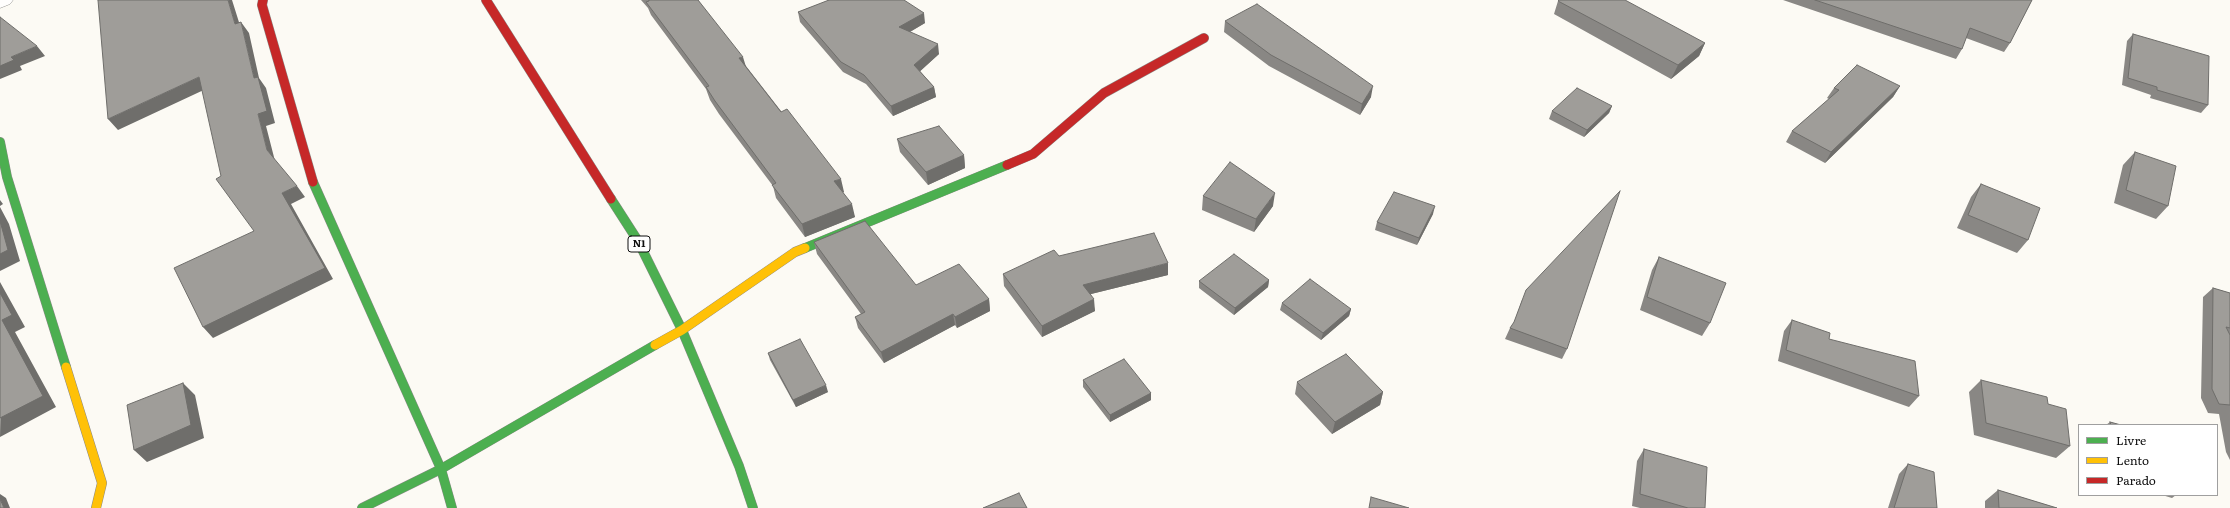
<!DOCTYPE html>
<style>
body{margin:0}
#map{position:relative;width:2230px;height:508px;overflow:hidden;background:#fcfaf4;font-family:Literata,serif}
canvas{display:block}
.legend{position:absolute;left:2078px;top:424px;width:140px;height:72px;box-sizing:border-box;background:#fff;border:1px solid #9f9f9f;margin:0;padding:5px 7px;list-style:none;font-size:12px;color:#0f0f0f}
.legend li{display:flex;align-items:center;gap:8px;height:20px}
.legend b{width:20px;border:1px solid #9f9f9f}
</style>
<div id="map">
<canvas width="2230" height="508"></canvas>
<ul class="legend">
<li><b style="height:5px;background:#4caf50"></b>Livre</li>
<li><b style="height:5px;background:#ffc107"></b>Lento</li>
<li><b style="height:5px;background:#c62828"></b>Parado</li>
</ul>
</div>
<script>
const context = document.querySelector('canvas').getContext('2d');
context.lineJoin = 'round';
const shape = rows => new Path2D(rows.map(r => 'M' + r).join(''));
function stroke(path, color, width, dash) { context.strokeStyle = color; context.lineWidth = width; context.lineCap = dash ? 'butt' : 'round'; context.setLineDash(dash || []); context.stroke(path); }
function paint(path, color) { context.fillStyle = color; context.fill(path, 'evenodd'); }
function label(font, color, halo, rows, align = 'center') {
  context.font = font + ' Literata,serif'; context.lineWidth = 4; context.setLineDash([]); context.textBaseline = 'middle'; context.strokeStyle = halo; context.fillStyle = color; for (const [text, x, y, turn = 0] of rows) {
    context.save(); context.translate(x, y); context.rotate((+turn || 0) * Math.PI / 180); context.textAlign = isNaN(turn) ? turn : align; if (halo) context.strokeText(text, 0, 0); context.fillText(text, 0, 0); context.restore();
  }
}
const street = shape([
 [0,0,13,0,10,4,0,8,0,0]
]);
const fast = shape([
 [0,142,7,177,66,367],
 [313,182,441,469,452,508],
 [611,199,638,241,682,330,739,466,753,508],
 [805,248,1007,165],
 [362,508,441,469,655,345]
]);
const slow = shape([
 [655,345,682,330,795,252,805,248],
 [66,367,102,483,96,508]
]);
const jam = shape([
 [263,0,262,5,313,182],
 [486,0,611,199],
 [1007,165,1033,154,1104,93,1204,38]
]);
stroke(street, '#969592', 1);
stroke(fast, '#8c8b89', 10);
stroke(slow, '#8c8b89', 10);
stroke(jam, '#8c8b89', 10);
paint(street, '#fffefd');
stroke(fast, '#4caf50', 9);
stroke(slow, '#ffc107', 9);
stroke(jam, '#c62828', 9);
paint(shape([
 [641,0,698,0,746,66,844,192,843,192,855,217,805,237,776,198,773,186,719,114,710,100,706,89,651,15,648,8],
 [827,0,904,0,925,23,910,32,939,54,920,71,934,87,936,97,893,116,866,84,843,72,800,22,798,12,828,1],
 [1783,0,2032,0,2010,43,2004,52,1966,38,1962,49,1956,59],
 [1558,1,1705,43,1699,56,1671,79,1554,14],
 [1225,21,1371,97,1360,115,1269,66,1224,32],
 [2133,34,2208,105,2201,113,2150,98,2151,95,2122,85,2127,41],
 [1900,86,1893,97,1825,163,1786,142,1792,131,1829,99,1827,98,1834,88],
 [1612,106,1609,113,1584,137,1549,119,1552,111],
 [897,139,964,155,965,168,928,185,900,152],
 [2135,152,2168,206,2156,219,2114,203,2123,165],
 [1981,184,2028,240,2017,253,1957,228,1971,197],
 [1203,196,1273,206,1254,232,1202,210],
 [1433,214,1417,245,1375,230,1377,222],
 [814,242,916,285,989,299,990,311,957,328,955,325,884,363,858,328,855,317,861,314,817,254],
 [1059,256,1168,275,1091,294,1095,311,1042,337,1004,286,1003,274],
 [1659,257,1710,323,1702,336,1640,310,1652,270],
 [1269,280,1268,287,1234,315,1199,288,1199,281],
 [2213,288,2230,293,2230,460,2226,452,2219,414,2208,413,2201,398,2203,297],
 [1522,300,1567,349,1562,359,1505,339,1510,328,1514,323],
 [1282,303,1351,309,1349,316,1321,340,1280,310],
 [1792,320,1829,339,1919,396,1909,407,1778,361,1784,331],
 [768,353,828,392,796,407,770,360],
 [1083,380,1151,393,1151,400,1110,422,1083,387],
 [1981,380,2048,404,2070,446,2056,458,1974,435,1969,392],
 [1297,382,1383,392,1380,405,1332,434,1295,394],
 [2110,422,2121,425,2106,425],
 [1644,449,1705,508,1640,508,1632,506,1637,461],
 [1908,464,1937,508,1888,508,1899,474],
 [1998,490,2057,508,1985,508,1985,501],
 [2162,495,2176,495,2172,498]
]), '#898784');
paint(shape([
 [228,0,232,0,243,35,235,24],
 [924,13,925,23,901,37,899,27],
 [241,22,249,33,259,78,266,88,275,123,266,126,275,161,267,150,258,114,254,78],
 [1705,43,1699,56,1671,79,1678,65],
 [938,44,939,54,916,75,914,65],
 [37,46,45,56,20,66,22,70,0,79,0,66,11,57],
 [743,57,747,70,739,58],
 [199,77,208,88,118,130,108,119],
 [1373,86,1371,97,1360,115,1362,104],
 [1900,86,1893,97,1825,163,1831,152],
 [934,87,936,97,893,116,891,106],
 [1612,106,1609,113,1584,137,1587,130],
 [964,155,965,168,928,185,926,172],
 [841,179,844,192,837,194,834,181],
 [297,186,305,197,291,204,333,279,213,338,203,327,282,193],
 [1275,193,1273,206,1254,232,1256,219],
 [0,200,3,204,0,206],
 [852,204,855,217,805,237,802,224],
 [1435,206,1433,214,1417,245,1419,238],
 [0,207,9,224,20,261,0,271],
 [1168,263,1168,275,1083,296,1083,285],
 [1269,280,1268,287,1234,315,1235,308],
 [0,282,25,327,15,332,56,407,0,437,2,320,0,293],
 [989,299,990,311,957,328,955,317],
 [1094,299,1095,311,1042,337,1042,326],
 [1351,309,1349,316,1321,340,1323,333],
 [953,314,955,325,884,363,881,352],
 [183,383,195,395,204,438,147,462,134,450],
 [826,385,828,392,796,407,793,400],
 [1383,392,1380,405,1332,434,1335,422],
 [1151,393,1151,400,1110,422,1110,415],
 [0,494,6,498,10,508,4,508,0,499]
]), '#6f6e6b');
const building = shape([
 [98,0,228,0,235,24,241,22,254,78,258,77,267,111,258,114,267,150,297,186,282,193,325,268,203,327,174,268,254,231,216,179,221,176,199,77,108,119,98,0],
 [649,0,698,0,743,57,739,58,781,112,787,109,841,179,834,181,852,204,802,224,772,185,776,183,715,101,706,87,709,86,646,2,649,1,649,0],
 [829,0,904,0,924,13,899,27,938,44,914,65,934,87,891,106,864,75,841,62,798,12,829,0],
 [1559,0,1625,0,1705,43,1678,65,1558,1,1559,0],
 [1815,0,2032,0,2010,43,1970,28,1962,49,1815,0],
 [1257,4,1373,86,1362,104,1271,55,1225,21,1257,4],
 [0,17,37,46,11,57,14,60,0,66,0,17],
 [2133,34,2209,56,2208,105,2157,90,2157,87,2128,78,2133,34],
 [1857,65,1900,86,1831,152,1792,131,1839,90,1834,88,1857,65],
 [1577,88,1612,106,1587,130,1552,111,1577,88],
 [939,126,964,155,926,172,897,139,939,126],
 [2135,152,2176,166,2168,206,2126,190,2135,152],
 [1230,162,1275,193,1256,219,1203,196,1230,162],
 [1981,184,2040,208,2028,240,1968,215,1981,184],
 [1620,191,1567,349,1510,328,1514,322,1526,290,1620,191],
 [1394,192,1435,206,1419,238,1377,222,1394,192],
 [0,221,8,250,0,254,0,221],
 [865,221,916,285,959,264,989,299,955,317,953,314,881,352,855,317,865,312,814,242,865,221],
 [1154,233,1168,263,1083,285,1094,299,1042,326,1003,274,1054,250,1059,256,1154,233],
 [1234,254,1269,280,1235,308,1199,281,1234,254],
 [1659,257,1726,283,1710,323,1647,297,1659,257],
 [1310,279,1351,309,1323,333,1282,303,1310,279],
 [2213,288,2230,293,2230,328,2226,327,2230,335,2230,405,2219,404,2212,389,2213,288],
 [0,293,12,315,2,320,43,396,0,418,0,293],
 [1792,320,1830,333,1829,339,1915,361,1919,396,1786,350,1792,320],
 [800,339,826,385,793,400,768,353,800,339],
 [1346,354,1383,392,1335,422,1297,382,1346,354],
 [1124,359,1151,393,1110,415,1083,380,1124,359],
 [1981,380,2047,397,2048,404,2066,409,2070,446,1986,423,1981,380],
 [183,383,191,425,134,450,127,405,183,383],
 [2110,422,2121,425,2111,425,2110,422],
 [1644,449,1707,467,1705,508,1688,508,1640,494,1644,449],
 [1908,464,1934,472,1937,508,1894,508,1908,464],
 [1998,490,2057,508,1999,508,1998,490],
 [1019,493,1027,508,983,508,1019,493],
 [1371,497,1409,508,1369,508,1371,497],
 [0,499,4,508,0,508,0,499]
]);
paint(building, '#9f9d99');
stroke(building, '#6f6e6b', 1);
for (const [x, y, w] of [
 [639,244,22]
]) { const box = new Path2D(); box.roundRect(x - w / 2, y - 8, w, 16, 3); context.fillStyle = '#fff'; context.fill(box); stroke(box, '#0f0f0f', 1); }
label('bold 10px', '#0f0f0f', null, [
 ["N1",639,244]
]);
</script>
